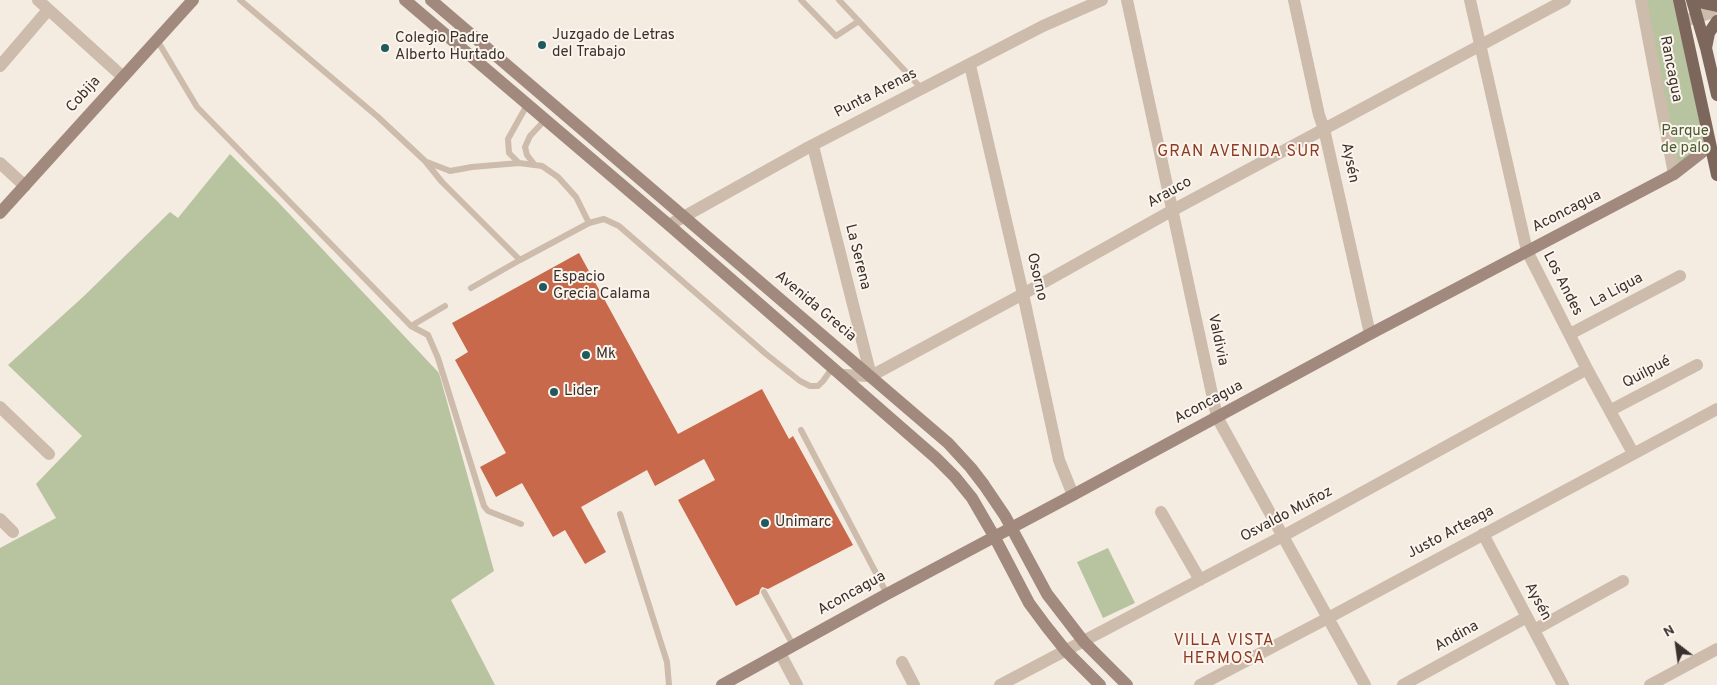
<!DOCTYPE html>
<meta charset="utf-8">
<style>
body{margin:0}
#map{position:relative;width:1717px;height:685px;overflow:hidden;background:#f4ebe1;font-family:Overpass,sans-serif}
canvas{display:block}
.north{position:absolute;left:1652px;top:620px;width:50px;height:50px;-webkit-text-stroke:4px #fbf5ee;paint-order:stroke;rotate:330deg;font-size:14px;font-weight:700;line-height:20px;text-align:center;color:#3b302b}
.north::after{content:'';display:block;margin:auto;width:18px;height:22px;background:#3b302b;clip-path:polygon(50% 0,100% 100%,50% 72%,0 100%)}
</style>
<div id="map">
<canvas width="1717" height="685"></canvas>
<div class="north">N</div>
</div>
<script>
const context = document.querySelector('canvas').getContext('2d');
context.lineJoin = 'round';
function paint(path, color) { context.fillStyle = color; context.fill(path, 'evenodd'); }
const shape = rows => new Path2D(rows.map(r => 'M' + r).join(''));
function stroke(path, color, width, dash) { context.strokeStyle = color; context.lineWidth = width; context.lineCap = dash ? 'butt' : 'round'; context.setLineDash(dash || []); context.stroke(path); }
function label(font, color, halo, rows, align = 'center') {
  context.font = font + ' Overpass,sans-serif'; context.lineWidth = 4; context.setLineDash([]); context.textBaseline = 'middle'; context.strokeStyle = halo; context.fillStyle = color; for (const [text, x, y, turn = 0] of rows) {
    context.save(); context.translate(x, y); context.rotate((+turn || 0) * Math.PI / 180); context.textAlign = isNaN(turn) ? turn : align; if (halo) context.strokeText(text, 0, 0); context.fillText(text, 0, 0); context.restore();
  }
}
paint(shape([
 [1641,0,1675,0,1705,149,1674,174],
 [230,154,278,202,439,373,494,571,451,600,495,685,0,685,0,548,56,518,36,484,82,436,8,365,84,296,170,212,178,218],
 [1108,548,1135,603,1103,618,1077,562]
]), '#b8c4a0');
paint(shape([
 [579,253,678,434,762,389,789,439,793,436,853,545,768,589,762,587,760,590,759,594,736,606,678,500,715,480,704,459,655,486,647,470,581,507,606,552,585,564,565,530,553,537,522,483,496,497,480,467,506,453,455,360,468,352,452,323]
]), '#c8694b');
stroke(shape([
 [240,0,378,117,425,161,442,182,520,260],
 [801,0,836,36,859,21],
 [839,0,922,89],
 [157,40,197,107,411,326],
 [427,162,450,171,472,167,519,163,542,166,558,177,576,197,589,223],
 [519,163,509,153,508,139,527,105],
 [534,164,527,155,525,147,530,136,545,120],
 [471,288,520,260,589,223,604,219,619,226,766,354,800,381,810,386,818,386,823,381,833,367],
 [445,306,411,326,428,335,438,358,484,506,488,511,521,524],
 [801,430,887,594],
 [620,514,667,662,669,685],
 [764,592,793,645]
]), '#cdbbac', 6);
stroke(shape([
 [38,0,123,77],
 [1127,0,1217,417,1365,685],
 [1294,0,1319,115,1324,129,1370,334],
 [1470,0,1527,251,1587,369,1633,453],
 [1641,0,1674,174],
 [1684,21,1717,11],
 [970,65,1023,294,1059,460,1073,495],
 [0,66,48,10],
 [813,146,871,376],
 [0,163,25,186],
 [669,225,809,147,1043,26,1102,0],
 [1570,334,1680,276],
 [841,375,871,376,1023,294,1173,210,1565,0],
 [0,407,49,454],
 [1611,410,1697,365],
 [1161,512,1200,580],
 [0,519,13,532],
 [1483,534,1563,685],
 [1534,630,1623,581],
 [780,653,797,685],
 [902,662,914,685],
 [1000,685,1283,536,1587,369],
 [1200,685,1328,618,1717,409],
 [1403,685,1527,617],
 [1650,685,1717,649]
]), '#cdbbac', 12);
stroke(shape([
 [405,0,669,225,936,458,955,477,972,498,994,536,1029,603,1046,626,1066,651,1100,685],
 [431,0,948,443,971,468,984,485,1005,516,1047,594,1084,642,1127,685],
 [0,213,193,0],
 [722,685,887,594,1073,495,1370,334,1674,174,1710,146]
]), '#a18a7d', 12);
stroke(shape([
 [1679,0,1717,175],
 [1692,0,1706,48,1717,95],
 [1698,0,1703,3,1717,6],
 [1706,48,1709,33,1717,21]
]), '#7d675c', 12);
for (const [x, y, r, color] of [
 [542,45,5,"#1f5a5e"],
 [385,48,5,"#1f5a5e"],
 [543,287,5,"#1f5a5e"],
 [586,355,5,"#1f5a5e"],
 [554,392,5,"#1f5a5e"],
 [765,523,5,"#1f5a5e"]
]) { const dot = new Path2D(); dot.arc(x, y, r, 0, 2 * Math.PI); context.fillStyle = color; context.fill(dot); stroke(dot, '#fbf5ee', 2); }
label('15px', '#3b302b', '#fbf5ee', [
 ["Juzgado de Letras",552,36],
 ["del Trabajo",552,53],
 ["Colegio Padre",395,39],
 ["Alberto Hurtado",395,56],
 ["Espacio",553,278],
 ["Grecia Calama",553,295],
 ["Mk",596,355],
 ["Lider",564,392],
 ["Unimarc",775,523]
], 'left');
label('15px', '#3b302b', '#fbf5ee', [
 ["Rancagua",1670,69,79],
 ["Punta Arenas",876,94,-27],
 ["Cobija",84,95,-48],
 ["Aysén",1349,163,78],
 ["Arauco",1170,193,-29],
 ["Aconcagua",1567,212,-27],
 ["La Serena",857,257,76],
 ["Osorno",1036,277,77],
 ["Los Andes",1562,284,63],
 ["La Ligua",1617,291,-28],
 ["Avenida Grecia",815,307,40],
 ["Valdivia",1217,340,78],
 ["Quilpué",1647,373,-28],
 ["Aconcagua",1209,403,-28],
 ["Osvaldo Muñoz",1287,515,-28],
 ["Justo Arteaga",1451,533,-28],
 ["Aconcagua",852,594,-29],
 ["Aysén",1537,602,62],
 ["Andina",1457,637,-29]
]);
label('15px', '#4a5a2e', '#fbf5ee', [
 ["Parque",1685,132],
 ["de palo",1685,149]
]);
context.letterSpacing = '1px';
label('16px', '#8c3b22', '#fbf5ee', [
 ["GRAN AVENIDA SUR",1239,153],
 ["VILLA VISTA",1224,642],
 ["HERMOSA",1224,660]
]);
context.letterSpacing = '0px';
</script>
